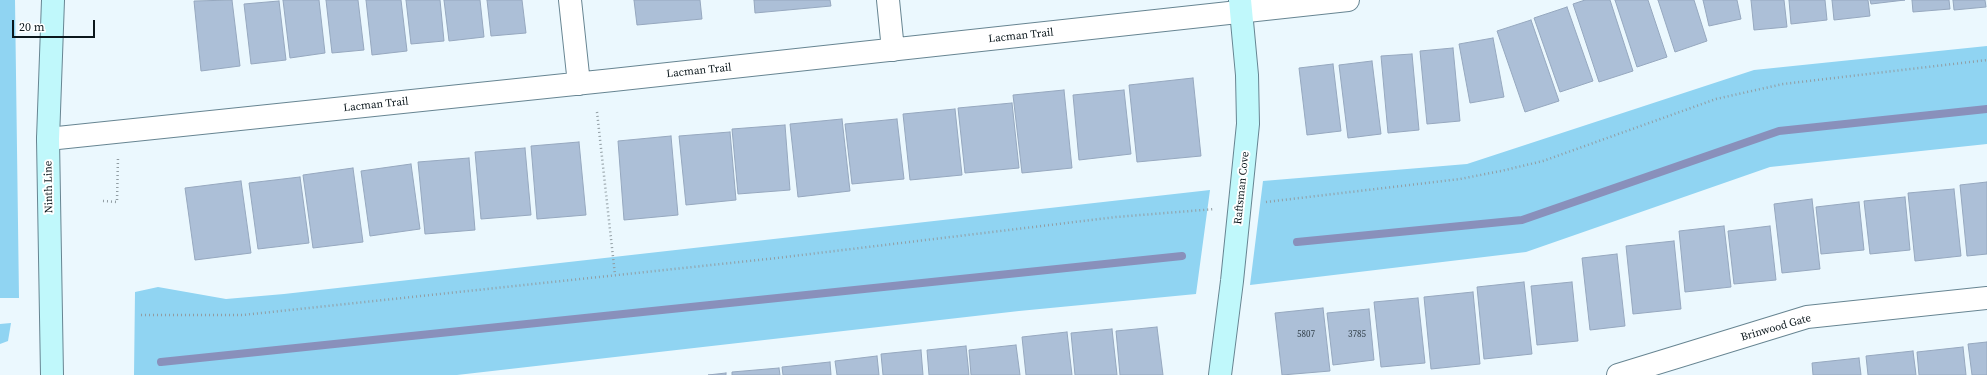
<!DOCTYPE html>
<style>
body{margin:0}
#map{position:relative;width:1987px;height:375px;overflow:hidden;background:#ebf8fe;font-family:"Source Serif 4",serif}
canvas{display:block}
.scale{position:absolute;left:12px;top:20px;width:83px;height:18px;box-sizing:border-box;border:2px solid #0b171c;border-top:0;padding-left:5px;font-size:12px;line-height:14px;white-space:nowrap;color:#0b171c;-webkit-text-stroke:3px #fff;paint-order:stroke}
</style>
<div id="map">
<canvas width="1987" height="375"></canvas>
<div class="scale">20 m</div>
</div>
<script>
const context = document.querySelector('canvas').getContext('2d');
context.lineJoin = 'round';
function paint(path, color) { context.fillStyle = color; context.fill(path, 'evenodd'); }
const shape = rows => new Path2D(rows.map(r => 'M' + r).join(''));
function stroke(path, color, width, dash) { context.strokeStyle = color; context.lineWidth = width; context.lineCap = dash ? 'butt' : 'round'; context.setLineDash(dash || []); context.stroke(path); }
function label(font, color, halo, rows, align = 'center') {
  context.font = font + ' "Source Serif 4",serif'; context.lineWidth = 4; context.setLineDash([]); context.textBaseline = 'middle'; context.strokeStyle = halo; context.fillStyle = color; for (const [text, x, y, turn = 0] of rows) {
    context.save(); context.translate(x, y); context.rotate((+turn || 0) * Math.PI / 180); context.textAlign = isNaN(turn) ? turn : align; if (halo) context.strokeText(text, 0, 0); context.fillText(text, 0, 0); context.restore();
  }
}
paint(shape([
 [0,0,15,0,19,298,0,298],
 [1987,46,1987,144,1770,167,1526,252,1250,285,1263,181,1467,164,1754,70],
 [1210,190,1196,294,1019,311,457,375,134,375,135,292,158,287,226,299,284,294],
 [11,323,8,341,0,344,0,324]
]), '#90d4f2');
stroke(shape([
 [1297,242,1522,220,1779,131,1987,109],
 [161,362,1182,256]
]), '#8990bb', 8);
const building = shape([
 [232,0,240,66,201,71,194,1,232,0],
 [283,0,319,0,325,53,290,58,283,0],
 [326,0,358,0,364,50,332,53,326,0],
 [366,0,401,0,407,51,372,55,366,0],
 [406,0,440,0,444,41,411,44,406,0],
 [444,0,480,0,484,37,449,41,444,0],
 [487,0,522,0,526,33,491,36,487,0],
 [634,0,700,0,702,19,637,25,634,0],
 [754,0,830,0,831,6,755,13,754,0],
 [1585,0,1610,0,1633,71,1599,82,1573,4,1585,0],
 [1615,0,1648,0,1667,57,1637,67,1615,0],
 [1658,0,1694,0,1707,41,1675,52,1658,0],
 [1703,0,1737,0,1741,19,1709,26,1703,0],
 [1751,0,1784,0,1787,27,1754,30,1751,0],
 [1789,0,1825,0,1827,20,1791,24,1789,0],
 [1832,0,1868,0,1870,16,1834,20,1832,0],
 [1870,0,1905,0,1871,4,1870,0],
 [1912,0,1949,0,1950,9,1913,12,1912,0],
 [1953,0,1985,0,1986,7,1954,10,1953,0],
 [279,1,286,60,251,64,244,4,279,1],
 [1567,7,1593,81,1560,92,1534,18,1567,7],
 [1531,20,1559,101,1525,112,1497,31,1531,20],
 [1493,38,1504,97,1470,103,1459,44,1493,38],
 [1453,48,1460,121,1427,124,1420,51,1453,48],
 [1412,54,1419,130,1388,133,1381,56,1412,54],
 [1372,61,1381,134,1348,138,1339,65,1372,61],
 [1333,64,1341,131,1307,135,1299,68,1333,64],
 [1193,78,1201,156,1137,162,1129,85,1193,78],
 [1064,90,1072,168,1022,173,1013,95,1064,90],
 [1124,90,1131,154,1079,160,1073,95,1124,90],
 [1012,103,1019,168,965,173,958,108,1012,103],
 [955,109,962,175,910,180,903,114,955,109],
 [842,119,850,191,798,197,790,124,842,119],
 [897,119,904,179,852,184,845,124,897,119],
 [785,125,790,190,738,194,732,129,785,125],
 [730,132,736,200,686,205,679,136,730,132],
 [671,136,678,215,624,220,618,141,671,136],
 [579,142,586,215,537,219,531,146,579,142],
 [525,148,531,215,481,219,475,152,525,148],
 [469,158,475,230,425,234,418,162,469,158],
 [411,164,420,229,370,236,361,171,411,164],
 [353,168,363,242,313,248,303,175,353,168],
 [300,177,309,243,258,249,249,183,300,177],
 [241,181,251,253,195,260,185,188,241,181],
 [1987,182,1987,254,1967,256,1960,185,1987,182],
 [1954,189,1961,256,1915,261,1908,193,1954,189],
 [1905,197,1910,250,1870,254,1864,201,1905,197],
 [1812,199,1820,269,1782,273,1774,204,1812,199],
 [1859,202,1864,250,1821,254,1816,207,1859,202],
 [1724,226,1731,287,1685,292,1679,231,1724,226],
 [1770,226,1776,280,1734,284,1728,231,1770,226],
 [1674,241,1681,309,1633,314,1626,246,1674,241],
 [1617,254,1625,326,1590,330,1582,258,1617,254],
 [1524,282,1532,354,1484,359,1477,287,1524,282],
 [1572,282,1578,341,1537,345,1531,286,1572,282],
 [1473,292,1480,364,1431,369,1424,297,1473,292],
 [1418,298,1425,363,1381,367,1374,302,1418,298],
 [1323,308,1330,371,1282,375,1275,313,1323,308],
 [1369,309,1374,360,1333,365,1327,313,1369,309],
 [1157,327,1163,375,1120,375,1116,331,1157,327],
 [1112,329,1117,375,1075,375,1071,333,1112,329],
 [1067,332,1072,375,1026,375,1022,337,1067,332],
 [1987,342,1987,375,1972,375,1968,344,1987,342],
 [1016,345,1020,375,971,375,969,350,1016,345],
 [966,346,969,375,929,375,927,350,966,346],
 [1963,347,1966,375,1919,375,1917,352,1963,347],
 [921,350,923,375,883,375,881,354,921,350],
 [1913,351,1916,375,1868,375,1866,356,1913,351],
 [877,356,879,375,837,375,835,361,877,356],
 [1859,358,1861,375,1813,375,1812,363,1859,358],
 [830,362,831,375,783,375,782,367,830,362],
 [779,368,780,375,732,375,732,372,779,368],
 [726,373,726,375,708,375,726,373]
]);
paint(building, '#acbfd7');
stroke(building, '#96a8bf', 1);
const street = shape([
 [570,0,579,84],
 [888,0,893,50],
 [48,139,613,80,1348,0],
 [1618,375,1807,317,1987,298]
]);
const secondary = shape([
 [52,375,48,139,53,0],
 [1220,375,1232,281,1248,124,1247,75,1240,0]
]);
stroke(street, '#678592', 24);
stroke(secondary, '#678592', 24);
stroke(shape([
 [597,112,615,275],
 [103,201,117,202,118,157],
 [1266,202,1460,179,1501,171,1543,161,1716,99,1783,84,1987,60],
 [141,315,243,315,777,258,1116,217,1215,209]
]), '#919da3', 2.5, [1, 3]);
stroke(street, '#fff', 22);
stroke(secondary, '#c0f8fb', 22);
label('9px', '#33414b', null, [
 ["5807",1306,335],
 ["3785",1357,335]
]);
label('11px', '#0b171c', '#fff', [
 ["Lacman Trail",1021,36,-6],
 ["Lacman Trail",699,71,-6],
 ["Lacman Trail",376,105,-6],
 ["Ninth Line",49,187,-91],
 ["Raftsman Cove",1242,188,-84],
 ["Brinwood Gate",1776,328,-16]
]);
</script>
